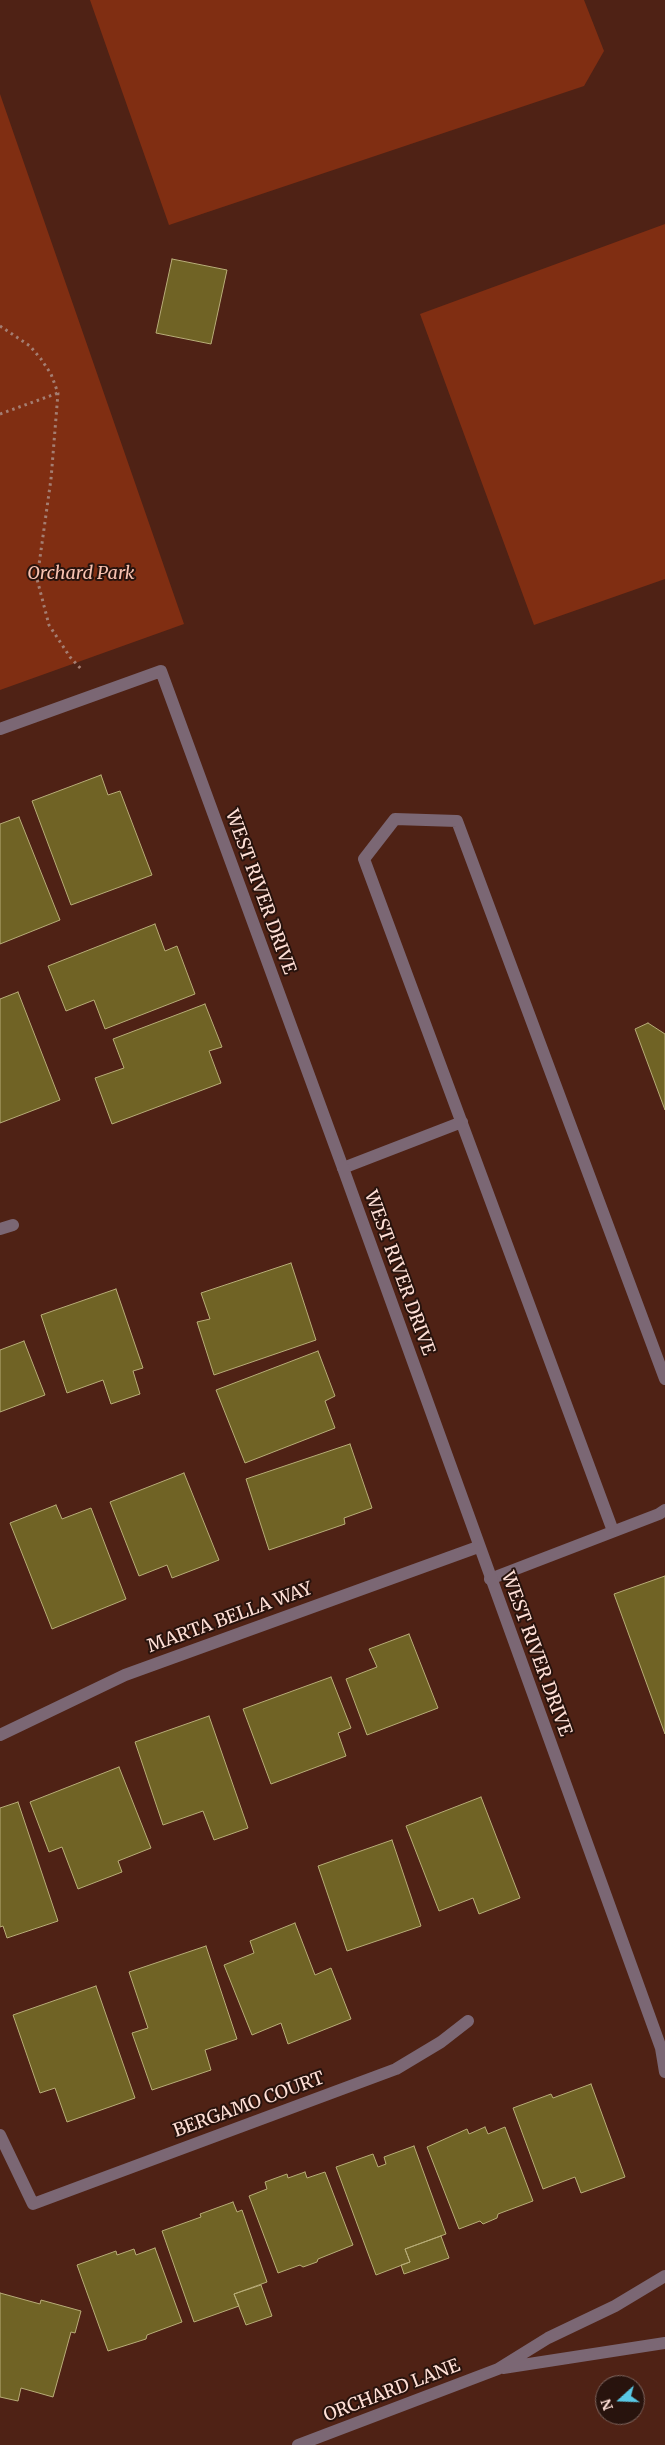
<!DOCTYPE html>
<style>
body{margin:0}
#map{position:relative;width:665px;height:2445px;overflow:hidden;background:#4f2215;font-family:Merriweather,serif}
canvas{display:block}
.north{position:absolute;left:595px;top:2375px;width:50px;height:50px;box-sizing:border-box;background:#28130d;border:1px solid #7e655e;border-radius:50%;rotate:250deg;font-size:14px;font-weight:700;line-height:20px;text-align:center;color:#ffe0d7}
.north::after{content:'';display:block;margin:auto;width:18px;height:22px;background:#59c8e5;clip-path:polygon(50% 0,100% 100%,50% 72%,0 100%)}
</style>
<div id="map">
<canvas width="665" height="2445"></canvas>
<div class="north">N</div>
</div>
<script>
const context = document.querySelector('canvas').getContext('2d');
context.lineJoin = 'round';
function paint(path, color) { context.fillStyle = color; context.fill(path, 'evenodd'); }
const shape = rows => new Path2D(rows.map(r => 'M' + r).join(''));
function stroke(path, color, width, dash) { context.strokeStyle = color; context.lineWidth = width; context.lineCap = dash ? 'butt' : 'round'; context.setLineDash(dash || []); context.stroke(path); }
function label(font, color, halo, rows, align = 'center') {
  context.font = font + ' Merriweather,serif'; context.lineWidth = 4; context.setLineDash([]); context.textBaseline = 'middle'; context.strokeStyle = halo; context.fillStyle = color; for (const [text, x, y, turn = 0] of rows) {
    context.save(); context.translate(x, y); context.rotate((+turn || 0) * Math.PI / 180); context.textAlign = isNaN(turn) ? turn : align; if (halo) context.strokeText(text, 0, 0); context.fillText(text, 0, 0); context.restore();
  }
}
paint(shape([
 [90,0,584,0,604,51,584,86,169,225],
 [0,94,184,624,0,690],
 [665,224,665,579,534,625,420,314]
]), '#802e12');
const building = shape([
 [172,259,227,270,211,344,156,333,172,259],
 [101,775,108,795,120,791,152,875,71,905,32,801,101,775],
 [19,817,60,920,0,944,0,824,19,817],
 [155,924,165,951,177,946,195,994,105,1029,94,1000,66,1011,48,966,155,924],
 [18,992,60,1100,0,1123,0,999,18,992],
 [205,1004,222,1047,209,1051,221,1083,112,1124,95,1078,124,1068,113,1039,205,1004],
 [648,1023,665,1034,665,1110,635,1029,648,1023],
 [291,1263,316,1340,214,1375,197,1322,210,1319,201,1293,291,1263],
 [116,1289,143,1368,133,1371,140,1394,111,1404,103,1380,67,1393,41,1315,116,1289],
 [24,1341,45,1395,0,1412,0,1350,24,1341],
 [318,1351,335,1396,325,1401,335,1428,245,1463,216,1390,318,1351],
 [350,1444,372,1508,344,1518,345,1524,269,1550,246,1479,350,1444],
 [184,1473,219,1560,172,1578,167,1565,139,1576,110,1502,184,1473],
 [56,1505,62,1519,91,1508,126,1599,52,1629,10,1523,56,1505],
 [665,1576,665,1734,614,1594,665,1576],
 [409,1634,438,1708,367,1735,346,1679,377,1667,369,1649,409,1634],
 [331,1677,351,1728,338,1733,346,1756,271,1784,243,1709,331,1677],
 [209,1716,248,1828,214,1840,203,1811,163,1825,135,1742,209,1716],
 [119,1767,151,1848,118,1861,122,1872,78,1889,62,1847,49,1852,30,1802,119,1767],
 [481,1797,520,1898,479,1914,473,1898,439,1911,406,1826,481,1797],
 [18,1802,58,1921,7,1938,3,1926,0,1927,0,1808,18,1802],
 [392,1840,421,1926,347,1951,318,1866,392,1840],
 [295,1923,315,1975,331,1968,351,2019,288,2044,281,2023,252,2035,224,1965,254,1953,250,1941,295,1923],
 [206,1946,237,2039,205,2050,211,2070,152,2090,132,2033,148,2028,129,1972,206,1946],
 [96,1986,135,2098,67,2122,55,2088,40,2093,13,2015,96,1986],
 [591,2084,625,2177,581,2193,575,2177,543,2189,513,2108,551,2094,553,2098,591,2084],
 [485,2127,488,2134,505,2127,533,2201,498,2214,497,2218,483,2224,480,2221,459,2229,427,2147,467,2129,469,2134,485,2127],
 [414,2146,446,2234,405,2249,410,2262,376,2275,336,2167,373,2154,378,2167,386,2164,384,2157,414,2146],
 [305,2172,307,2178,325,2172,353,2245,318,2259,317,2262,303,2267,300,2265,278,2273,249,2196,267,2189,265,2182,287,2174,288,2178,305,2172],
 [233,2202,237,2212,242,2210,267,2282,234,2294,239,2306,194,2322,162,2231,201,2217,200,2214,233,2202],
 [441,2236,449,2258,404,2274,401,2265,410,2262,405,2249,441,2236],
 [155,2248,182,2322,147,2335,146,2339,108,2351,77,2265,116,2251,117,2255,134,2249,136,2255,155,2248],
 [261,2285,272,2316,246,2325,234,2294,261,2285],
 [0,2293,40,2304,41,2300,81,2311,75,2333,71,2332,53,2397,21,2388,18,2401,0,2397,0,2293]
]);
paint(building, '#706325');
stroke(building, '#b8ad78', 1);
stroke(shape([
 [0,326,30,346,41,359,51,374,58,393,51,479,37,579,49,625,70,657,82,670],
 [0,414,58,393]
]), '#a47e72', 3, [2.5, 4]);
stroke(shape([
 [343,1168,462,1122],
 [613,1531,364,859,395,819,457,821,665,1379],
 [490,1579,659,1514,665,1510]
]), '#7b6774', 12);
stroke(shape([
 [0,729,161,671,343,1168,661,2048,665,2072],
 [0,1229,13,1225],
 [0,1735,125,1675,478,1547],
 [0,2135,33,2204,396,2069,441,2042,468,2021]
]), '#7b6774', 12);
stroke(shape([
 [503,2368,665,2343],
 [298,2445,498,2369,548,2338,615,2306,665,2276]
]), '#7b6774', 12);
label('italic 18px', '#f8c2b1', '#28130d', [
 ["Orchard Park",81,574]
]);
label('18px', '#ffe0d7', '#28130d', [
 ["WEST RIVER DRIVE",260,892,70],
 ["WEST RIVER DRIVE",399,1273,70],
 ["MARTA BELLA WAY",230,1618,-20],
 ["WEST RIVER DRIVE",536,1654,70],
 ["BERGAMO COURT",249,2105,-20],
 ["ORCHARD LANE",392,2391,-21]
]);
</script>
